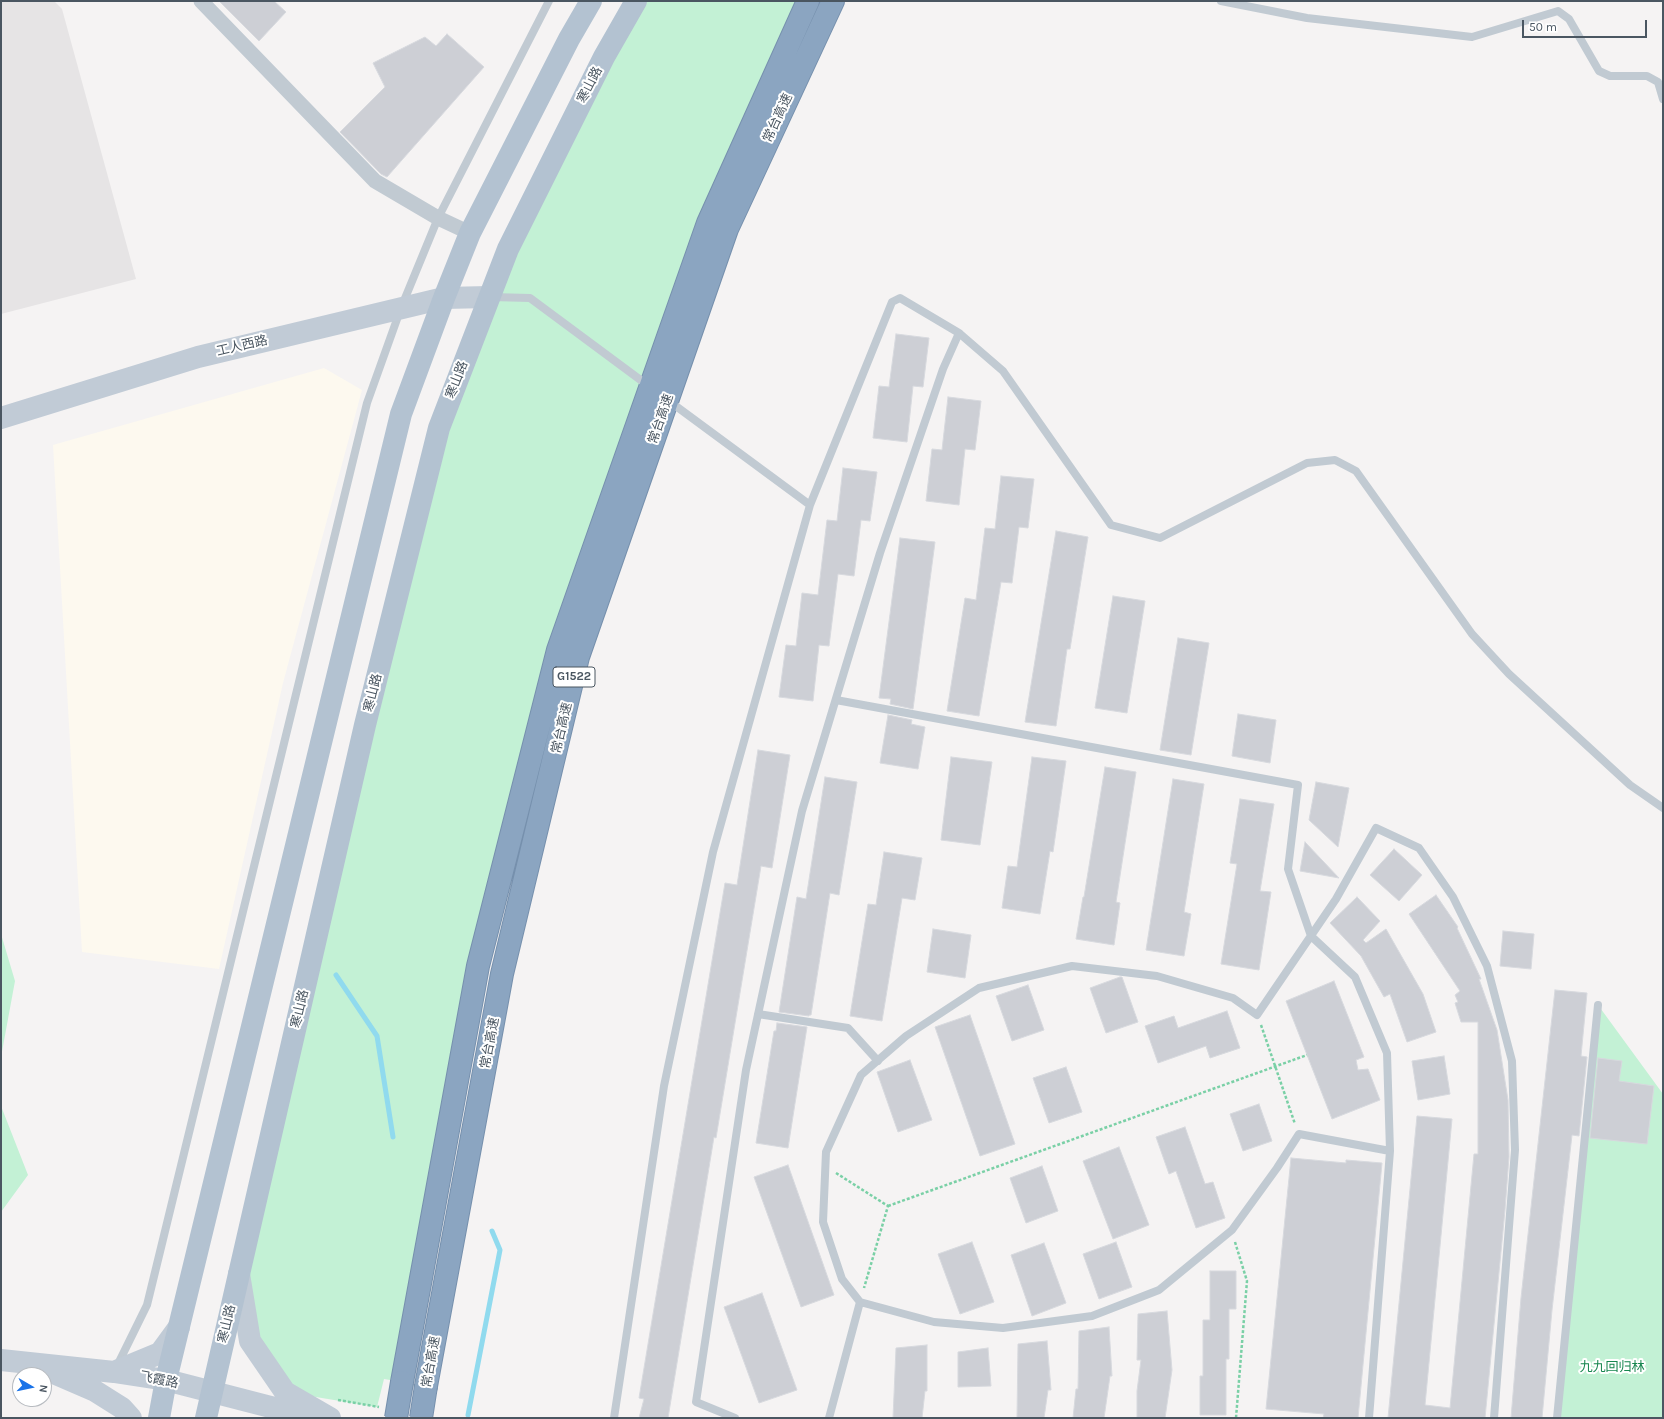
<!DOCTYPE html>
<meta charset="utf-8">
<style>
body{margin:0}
#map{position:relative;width:1664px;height:1419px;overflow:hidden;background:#f5f3f3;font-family:Karla,sans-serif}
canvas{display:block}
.frame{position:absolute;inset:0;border:2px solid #4a5661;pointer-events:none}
.north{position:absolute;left:12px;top:1367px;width:40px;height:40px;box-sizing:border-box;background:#fff;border:1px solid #b7bbc0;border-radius:50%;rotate:99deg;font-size:11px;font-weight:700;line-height:16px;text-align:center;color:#4a5661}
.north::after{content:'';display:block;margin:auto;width:14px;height:18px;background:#1a73e8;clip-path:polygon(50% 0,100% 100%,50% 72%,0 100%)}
.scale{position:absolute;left:1522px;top:20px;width:125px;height:18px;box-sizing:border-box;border:2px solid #4a5661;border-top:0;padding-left:5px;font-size:12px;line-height:14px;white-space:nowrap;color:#4a5661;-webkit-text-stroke:3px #fff;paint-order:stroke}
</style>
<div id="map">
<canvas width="1664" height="1419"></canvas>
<div class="frame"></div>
<div class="north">N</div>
<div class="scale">50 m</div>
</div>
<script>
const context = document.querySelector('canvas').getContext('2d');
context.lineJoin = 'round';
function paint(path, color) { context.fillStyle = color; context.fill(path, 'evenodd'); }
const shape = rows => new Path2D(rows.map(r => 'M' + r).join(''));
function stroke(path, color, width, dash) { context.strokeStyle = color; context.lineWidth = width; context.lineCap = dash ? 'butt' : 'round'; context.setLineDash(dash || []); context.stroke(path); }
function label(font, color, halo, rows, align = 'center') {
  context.font = font + ' Karla,"Noto Sans SC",sans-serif'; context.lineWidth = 4; context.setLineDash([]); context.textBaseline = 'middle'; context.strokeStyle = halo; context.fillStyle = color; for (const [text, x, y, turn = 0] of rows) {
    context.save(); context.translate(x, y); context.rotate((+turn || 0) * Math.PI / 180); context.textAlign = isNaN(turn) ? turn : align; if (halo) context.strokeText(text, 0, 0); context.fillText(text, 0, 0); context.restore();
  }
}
paint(shape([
 [324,368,362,390,283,683,219,969,82,952,53,445]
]), '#fdf9ef');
paint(shape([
 [1,1,54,1,62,9,136,279,1,314]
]), '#e6e4e5');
paint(shape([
 [636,1,808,1,558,650,478,966,402,1382,384,1379,377,1407,285,1392,250,1341,239,1274,439,428,489,297],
 [1,934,15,981,1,1057],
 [1598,1005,1663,1094,1663,1418,1557,1418],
 [1,1106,28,1175,1,1212]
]), '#c3f1d5');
stroke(shape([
 [336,975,377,1036,393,1137],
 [468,1415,500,1250,492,1231]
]), '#90daee', 5);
const building = shape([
 [219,1,274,1,286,12,259,41,219,1],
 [447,34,484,67,387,177,381,174,340,132,385,87,373,63,425,37,436,46,447,34],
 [896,334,929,338,923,387,913,386,907,442,873,438,879,386,889,387,896,334],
 [948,397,981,401,975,450,965,449,959,505,926,501,932,449,942,450,948,397],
 [843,468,877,472,870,521,861,520,854,576,838,574,829,646,819,645,813,701,779,697,786,645,796,646,802,593,818,595,827,520,837,521,843,468],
 [1001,476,1034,479,1028,528,1019,527,1012,583,1001,582,979,716,947,711,965,598,976,600,985,528,995,529,1001,476],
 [1056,531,1088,537,1070,649,1067,649,1056,726,1025,722,1056,531],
 [900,538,935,542,913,709,890,704,891,699,879,698,900,538],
 [1113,596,1145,601,1127,713,1095,708,1113,596],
 [1178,638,1209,643,1191,755,1160,750,1178,638],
 [1238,714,1276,720,1270,763,1232,756,1238,714],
 [888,715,912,720,911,724,925,727,918,769,880,763,888,715],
 [758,750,790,755,772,868,761,866,716,1138,714,1137,668,1418,639,1418,644,1399,639,1398,725,883,737,885,758,750],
 [951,757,992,762,980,845,941,840,951,757],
 [1032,757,1066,761,1053,852,1050,851,1040,914,1002,908,1008,866,1017,867,1032,757],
 [1105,767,1136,772,1116,902,1120,903,1114,945,1076,939,1083,897,1084,897,1105,767],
 [825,777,857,782,839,895,830,893,811,1015,809,1015,809,1016,779,1012,797,897,806,899,825,777],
 [1173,779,1204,784,1184,912,1191,914,1184,956,1146,950,1173,779],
 [1316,782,1349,788,1338,847,1309,820,1316,782],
 [1240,799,1274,804,1260,891,1271,892,1259,970,1221,964,1237,864,1230,863,1240,799],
 [1305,842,1339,878,1300,871,1305,842],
 [1394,849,1422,875,1399,901,1370,875,1394,849],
 [884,852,922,858,915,900,902,898,882,1021,850,1016,868,904,876,905,884,852],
 [1436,895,1458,927,1457,928,1481,979,1479,979,1497,1030,1508,1100,1509,1157,1505,1210,1485,1418,1388,1418,1417,1116,1452,1119,1425,1405,1450,1408,1474,1154,1478,1154,1478,1022,1461,1022,1455,1003,1458,1002,1455,995,1460,991,1409,914,1436,895],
 [1357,897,1380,921,1363,940,1366,943,1386,929,1423,994,1436,1032,1407,1042,1390,994,1384,997,1361,956,1330,923,1357,897],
 [933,929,971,935,965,978,927,972,933,929],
 [1503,931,1534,934,1531,969,1500,966,1503,931],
 [1120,977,1122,977,1138,1022,1106,1033,1090,988,1120,977],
 [1334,981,1364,1057,1356,1060,1358,1070,1368,1069,1380,1100,1332,1119,1286,1001,1334,981],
 [1028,985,1044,1030,1012,1041,996,996,1028,985],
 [1555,990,1587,993,1581,1056,1587,1057,1579,1136,1572,1135,1552,1310,1542,1418,1511,1418,1521,1298,1555,990],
 [1227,1011,1240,1048,1210,1058,1206,1046,1158,1063,1145,1026,1174,1016,1178,1028,1227,1011],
 [970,1015,1015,1144,980,1156,935,1027,970,1015],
 [777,1023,807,1027,788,1148,756,1143,774,1031,776,1031,777,1023],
 [1444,1056,1450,1094,1418,1100,1412,1061,1444,1056],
 [1598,1058,1622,1061,1619,1081,1654,1086,1647,1144,1590,1138,1598,1058],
 [910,1060,932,1120,898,1132,877,1072,910,1060],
 [1066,1067,1082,1112,1049,1123,1033,1078,1066,1067],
 [1259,1104,1272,1141,1243,1151,1230,1114,1259,1104],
 [1185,1127,1205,1184,1213,1182,1225,1218,1196,1228,1176,1171,1169,1174,1156,1137,1185,1127],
 [1119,1147,1149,1225,1113,1239,1083,1161,1119,1147],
 [1291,1158,1346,1163,1346,1160,1382,1163,1358,1418,1323,1418,1324,1414,1266,1409,1291,1158],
 [788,1165,834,1295,801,1307,754,1177,788,1165],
 [1042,1166,1058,1211,1026,1223,1010,1178,1042,1166],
 [972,1242,994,1302,960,1314,938,1254,972,1242],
 [1116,1242,1132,1287,1099,1299,1083,1254,1116,1242],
 [1044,1243,1066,1303,1032,1316,1011,1255,1044,1243],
 [1210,1271,1236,1271,1236,1309,1229,1309,1229,1359,1226,1359,1226,1415,1200,1415,1200,1376,1203,1376,1203,1320,1210,1320,1210,1271],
 [762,1293,797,1390,759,1403,724,1307,762,1293],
 [1167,1311,1172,1370,1165,1418,1137,1418,1137,1391,1141,1360,1137,1360,1138,1314,1167,1311],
 [1109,1327,1112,1376,1110,1376,1104,1418,1073,1418,1076,1389,1078,1389,1079,1331,1109,1327],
 [1047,1341,1051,1390,1048,1390,1044,1418,1017,1418,1018,1344,1047,1341],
 [927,1345,927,1391,925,1391,922,1418,893,1418,896,1348,927,1345],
 [988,1348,991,1386,958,1387,958,1352,988,1348]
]);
paint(building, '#cdcfd5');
stroke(building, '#d7d9de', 1);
const motorway = shape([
 [402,1382,478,966,558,650,708,223,808,1],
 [426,1386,502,974,578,657,727,229,833,1]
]);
stroke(motorway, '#7690ad', 24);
stroke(shape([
 [1261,1025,1295,1124],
 [836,1173,888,1206,864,1288],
 [888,1206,1307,1055],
 [1235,1242,1247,1281,1236,1418],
 [338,1400,379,1407]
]), '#7ad0a6', 2.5, [3, 2]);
stroke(shape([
 [1221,1,1307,18,1472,37,1558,11,1569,19,1599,71,1610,76,1647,76,1658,82,1663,99],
 [491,297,530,298,650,387],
 [669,401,810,505],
 [836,700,1298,785,1288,869,1311,936,1355,977,1387,1053,1390,1151,1369,1418],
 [758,1014,848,1028,878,1061],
 [1390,1151,1299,1134,1277,1168,1232,1230,1159,1290,1092,1316,1003,1328,934,1322,860,1302,842,1279,823,1222,826,1152,861,1075,906,1036,979,988,1072,966,1157,976,1233,998,1257,1015,1336,899,1376,828,1419,848,1453,897,1487,966,1512,1061,1515,1150,1494,1418],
 [117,1366,147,1305,367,403,401,308,438,218,549,1],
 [614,1418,664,1086,713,852,810,505,892,302,900,298,959,333,1003,371,1111,525,1160,538,1307,463,1335,460,1356,471,1472,634,1509,674,1630,785,1663,808],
 [735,1418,696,1402,746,1070,802,811,880,553,943,369,959,333],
 [829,1418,860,1302],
 [1557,1418,1598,1005]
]), '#c1cad2', 8);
stroke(shape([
 [201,1,375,181,438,218,470,233]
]), '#c1cad2', 15);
stroke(shape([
 [1,418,198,357,444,298,489,297],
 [239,1274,250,1341,285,1392,330,1418],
 [1,1360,114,1372,166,1380,313,1418],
 [51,1372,95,1391,122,1408,131,1418],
 [114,1372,160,1353,179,1327]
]), '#c1cbd6', 22);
stroke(shape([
 [159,1418,166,1380,401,414,444,298,470,233,569,39,591,1],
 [206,1418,365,725,439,428,508,249,604,57,636,1]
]), '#b3c2d1', 22);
stroke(motorway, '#8ba5c1', 22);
const motorwayBridge = shape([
 [396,1418,402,1382],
 [421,1418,426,1386]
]);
stroke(motorwayBridge, '#7690ad', 24, []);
stroke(motorwayBridge, '#8ba5c1', 22);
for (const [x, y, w] of [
 [574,677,42]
]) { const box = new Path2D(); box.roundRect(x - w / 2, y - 10, w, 20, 3); context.fillStyle = '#fff'; context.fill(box); stroke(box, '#4a5661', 1); }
label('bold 12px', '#4a5661', null, [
 ["G1522",574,677]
]);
label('13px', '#4a5661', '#fff', [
 ["寒山路",590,85,-63],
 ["常台高速",778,118,-65],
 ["工人西路",242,346,-13],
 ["寒山路",457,380,-69],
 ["常台高速",661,419,-71],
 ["寒山路",373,693,-76],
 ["常台高速",562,728,-77],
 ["寒山路",300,1009,-77],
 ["常台高速",490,1043,-79],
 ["寒山路",227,1324,-77],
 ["常台高速",431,1362,-80],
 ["飞霞路",159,1380,11]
]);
label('13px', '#17864f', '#fff', [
 ["九九回归林",1612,1367]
]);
</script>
